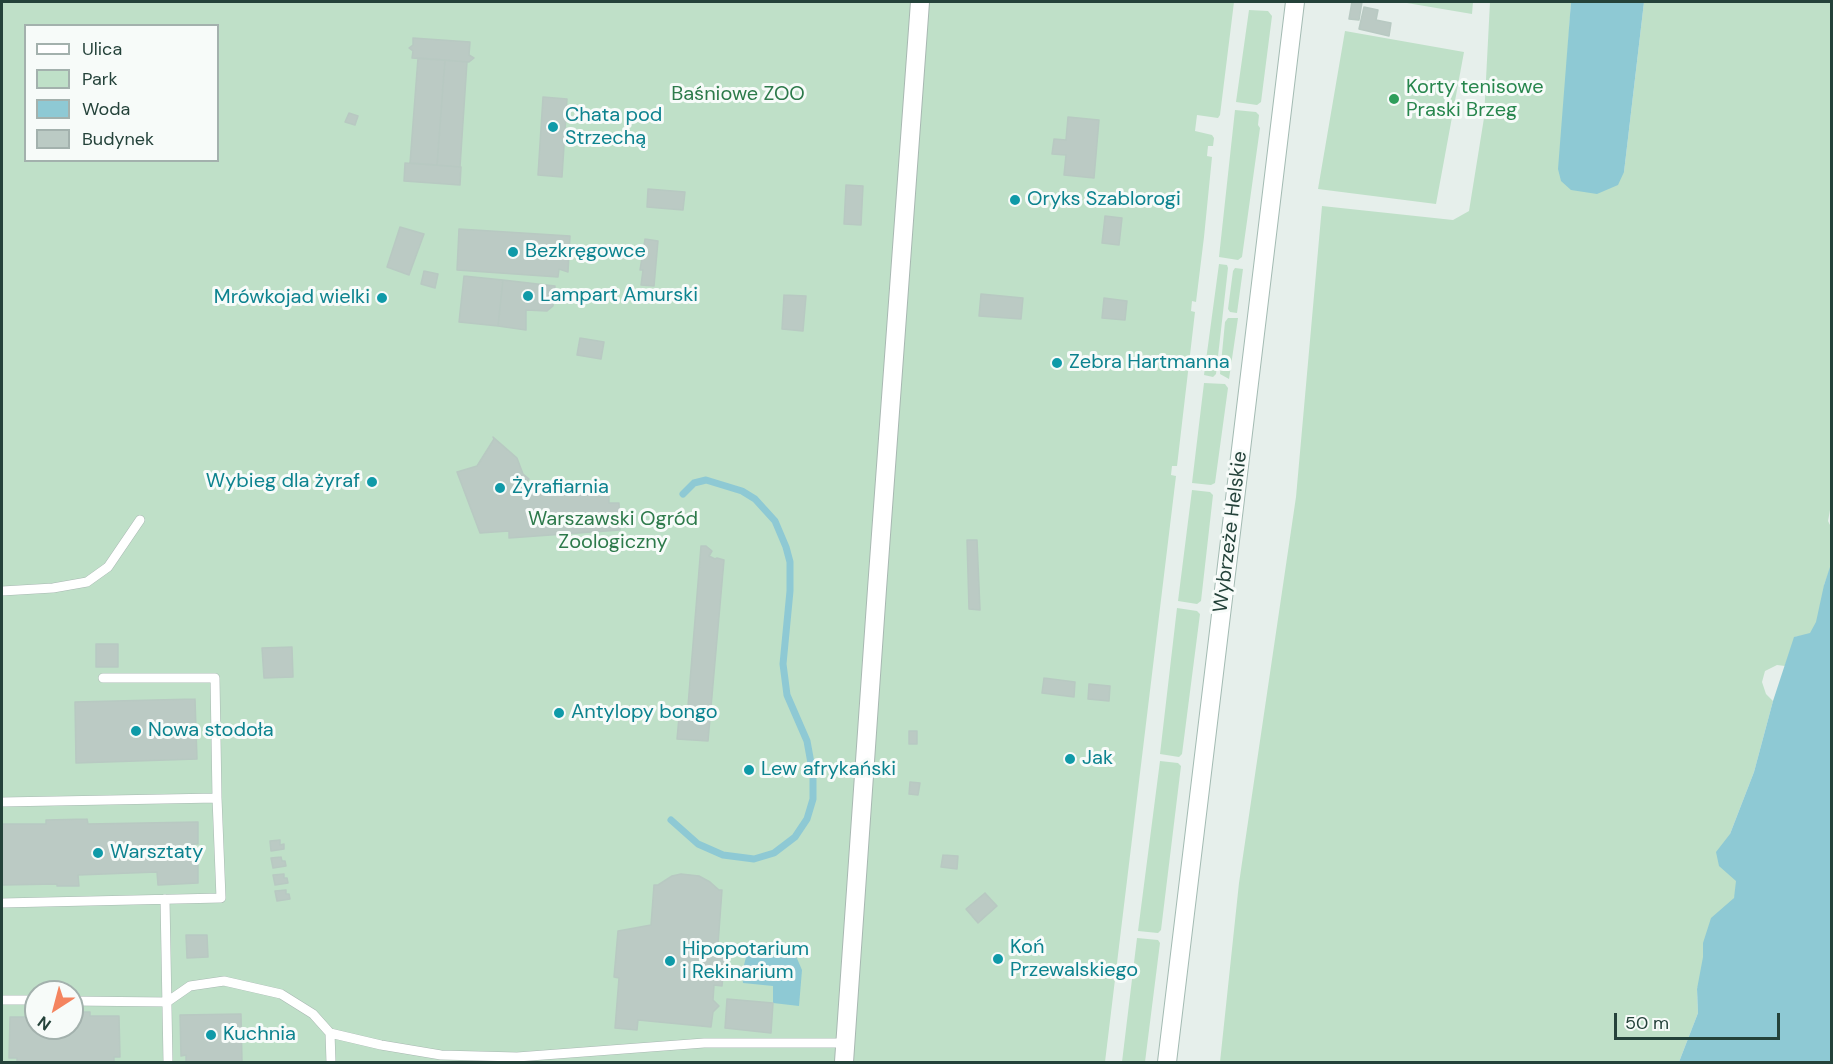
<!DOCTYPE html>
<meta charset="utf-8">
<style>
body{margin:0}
#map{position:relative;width:1833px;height:1064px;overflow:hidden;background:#e6efeb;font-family:"DM Sans",sans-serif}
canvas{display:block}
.frame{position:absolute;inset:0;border:3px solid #24423a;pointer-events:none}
.legend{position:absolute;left:24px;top:24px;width:195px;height:138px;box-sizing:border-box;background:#f7fbf9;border:2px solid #a3b1ad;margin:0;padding:8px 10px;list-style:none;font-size:18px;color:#24423a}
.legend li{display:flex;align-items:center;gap:12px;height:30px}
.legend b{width:30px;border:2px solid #a3b1ad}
.north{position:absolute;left:24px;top:980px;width:60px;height:60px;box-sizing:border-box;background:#f7fbf9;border:2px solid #a3b1ad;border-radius:50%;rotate:216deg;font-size:16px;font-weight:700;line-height:24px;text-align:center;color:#24423a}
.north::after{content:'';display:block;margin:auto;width:21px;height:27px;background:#f4845f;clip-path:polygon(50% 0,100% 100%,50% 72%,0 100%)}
.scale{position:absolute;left:1614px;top:1013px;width:166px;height:27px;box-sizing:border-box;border:3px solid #24423a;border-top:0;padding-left:8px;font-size:18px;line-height:21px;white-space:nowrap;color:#24423a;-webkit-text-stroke:4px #f7fbf9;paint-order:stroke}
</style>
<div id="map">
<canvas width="1833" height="1064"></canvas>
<div class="frame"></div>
<ul class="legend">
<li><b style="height:8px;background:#fff"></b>Ulica</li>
<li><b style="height:16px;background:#bfe0c8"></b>Park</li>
<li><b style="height:16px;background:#8ec9d4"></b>Woda</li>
<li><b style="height:16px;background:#bbcac4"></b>Budynek</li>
</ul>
<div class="north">N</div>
<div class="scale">50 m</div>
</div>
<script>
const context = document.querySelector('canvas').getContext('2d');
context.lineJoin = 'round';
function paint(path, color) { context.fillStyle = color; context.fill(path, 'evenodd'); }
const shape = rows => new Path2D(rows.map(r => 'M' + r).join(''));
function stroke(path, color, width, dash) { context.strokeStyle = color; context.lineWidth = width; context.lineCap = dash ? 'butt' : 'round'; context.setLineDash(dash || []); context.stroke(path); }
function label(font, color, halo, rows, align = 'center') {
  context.font = font + ' "DM Sans",sans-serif'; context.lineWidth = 6; context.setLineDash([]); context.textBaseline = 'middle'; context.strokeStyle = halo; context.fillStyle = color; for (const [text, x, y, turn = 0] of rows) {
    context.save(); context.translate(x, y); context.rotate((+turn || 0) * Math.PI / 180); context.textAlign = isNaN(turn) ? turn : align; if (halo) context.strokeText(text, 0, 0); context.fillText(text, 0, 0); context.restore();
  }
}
paint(shape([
 [2,2,1234,2,1220,115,1218,118,1197,115,1195,131,1212,135,1214,138,1213,146,1208,146,1207,156,1212,157,1204,237,1196,302,1192,301,1191,311,1195,312,1177,466,1172,466,1171,475,1176,476,1105,1062,2,1062],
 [26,26,218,26,218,160,26,160],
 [36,992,72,992,72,1028,36,1028],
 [1401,2,1473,2,1472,14],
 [1490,2,1571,2,1565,96,1624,172,1644,2,1831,2,1832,499,1828,521,1831,527,1832,564,1824,585,1831,630,1795,637,1785,666,1777,665,1765,671,1762,682,1766,694,1773,701,1754,772,1730,834,1755,847,1697,989,1698,1013,1679,1062,1220,1062,1239,883,1296,497,1322,206,1453,220,1469,211,1484,118],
 [1249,10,1268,11,1272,16,1261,102,1257,105,1236,102],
 [1345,31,1464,52,1436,204,1318,189],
 [1235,110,1256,112,1259,115,1258,125,1260,128,1242,257,1238,260,1219,257],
 [1219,264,1227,265,1228,268,1216,374,1213,377,1204,375],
 [1235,268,1243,269,1237,313,1230,312,1228,309,1233,271],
 [1228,318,1238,318,1229,379,1220,374,1225,322],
 [1204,383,1225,384,1228,388,1215,483,1211,485,1192,483],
 [1192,490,1210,492,1213,495,1201,601,1197,604,1178,601],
 [1177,608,1197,611,1200,614,1182,754,1179,757,1160,754],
 [1160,761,1178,763,1181,766,1161,930,1158,933,1138,931],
 [1137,938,1158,940,1160,943,1145,1062,1122,1062]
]), '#bfe0c8');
paint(shape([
 [1571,2,1644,2,1624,172,1618,185,1597,194,1571,190,1561,181,1558,169],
 [1831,564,1831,1062,1679,1062,1698,1013,1697,989,1703,957,1703,943,1711,918,1734,898,1736,881,1719,866,1716,852,1730,834,1754,772,1773,701,1794,637,1810,633,1816,622,1824,585],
 [775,943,786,947,796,956,802,970,799,1006,773,1003,773,986,743,983,742,973,746,957,757,948]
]), '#8ec9d4');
stroke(shape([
 [671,820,698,844,723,855,754,859,774,853,795,837,807,819,813,799,813,774,807,741,787,695,783,664,790,591,790,562,786,547,775,521,755,499,742,491,706,480,694,483,683,494]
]), '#8ec9d4', 7);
const building = shape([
 [1352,2,1362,2,1359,20,1349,19,1352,2],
 [1364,7,1378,10,1376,20,1391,23,1389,36,1359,29,1364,7],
 [413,38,470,42,469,55,474,58,469,62,412,58,413,51,409,48,413,45,413,38],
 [418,58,445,60,437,165,410,163,418,58],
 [445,60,467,62,460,167,437,165,445,60],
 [543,97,567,99,562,177,538,175,543,97],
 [349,113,358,116,355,125,345,122,349,113],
 [1068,117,1099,120,1094,178,1064,175,1066,155,1052,154,1054,139,1066,140,1068,117],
 [405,163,461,167,460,185,404,181,405,163],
 [846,185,863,186,861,225,844,224,846,185],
 [648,189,685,192,683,210,647,207,648,189],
 [1105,216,1122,218,1119,245,1102,243,1105,216],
 [400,227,424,234,409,275,387,267,400,227],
 [459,229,570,236,568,272,559,269,558,277,457,270,459,229],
 [645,239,658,241,654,286,641,285,643,270,640,270,645,239],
 [424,271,438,274,435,288,421,284,424,271],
 [464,276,503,280,498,326,459,322,464,276],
 [503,280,555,286,553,306,547,311,526,310,526,330,498,326,503,280],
 [981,294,1023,298,1021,319,979,316,981,294],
 [784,295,806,296,803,331,782,329,784,295],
 [1104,298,1127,301,1125,320,1102,318,1104,298],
 [580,338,604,342,601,359,577,355,580,338],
 [493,437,517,458,523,474,529,479,525,483,531,486,547,489,609,487,609,503,619,503,620,530,509,538,509,531,480,533,457,472,477,466,494,439,493,437],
 [967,540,977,540,980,610,969,609,967,540],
 [701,546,706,546,712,551,709,556,715,559,717,558,724,560,708,741,677,739,679,717,687,718,701,546],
 [96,644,118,644,118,667,96,667,96,644],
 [292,647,293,677,264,678,262,648,292,647],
 [1044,678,1075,682,1074,697,1042,693,1044,678],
 [1089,684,1110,686,1109,701,1088,699,1089,684],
 [195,699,197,759,76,763,75,702,195,699],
 [909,731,917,731,917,744,909,744,909,731],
 [910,782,920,783,918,795,909,794,910,782],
 [87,819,88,824,198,822,198,844,194,844,194,862,198,862,198,883,158,885,157,872,78,875,79,886,57,886,57,884,2,885,2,824,46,824,46,820,87,819],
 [280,840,280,845,284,844,284,849,271,851,270,841,280,840],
 [943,855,958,856,957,869,941,867,943,855],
 [281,857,282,861,285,861,286,866,273,868,271,858,281,857],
 [284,874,284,878,287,878,288,883,275,885,273,875,284,874],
 [681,874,699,876,710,882,719,890,722,890,718,944,726,945,722,986,714,985,713,1000,719,1006,713,1012,711,1027,638,1020,637,1030,615,1028,619,978,614,977,618,931,651,925,654,885,658,885,672,876,681,874],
 [286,890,286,894,289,894,290,899,277,901,275,891,286,890],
 [985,893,997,906,978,923,966,909,985,893],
 [186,935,207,935,208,957,187,958,186,935],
 [727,999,773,1003,771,1033,725,1028,727,999],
 [78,1012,90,1012,90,1016,119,1016,120,1057,114,1057,114,1062,17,1062,17,1058,9,1058,10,1017,36,1017,36,1028,72,1028,72,1016,77,1016,78,1012],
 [241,1014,242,1062,186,1062,186,1055,181,1056,180,1015,241,1014]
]);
paint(building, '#bbcac4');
stroke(building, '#b8c9c2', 1.5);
const service = shape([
 [2,591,53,588,87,582,108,567,140,520],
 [2,802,217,798,215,678,103,678],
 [165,899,168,1062],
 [2,903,221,898,217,798],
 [2,1000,36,1000],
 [72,1001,167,1002,190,986,224,981,281,994,313,1014,330,1033,381,1045,441,1055,517,1057,704,1043,845,1043],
 [330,1033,331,1062]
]);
const minor = shape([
 [844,1062,877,589,920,2]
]);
const secondary = shape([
 [1167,1062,1295,2]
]);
stroke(service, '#a8b8b2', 10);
stroke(minor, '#a8b8b2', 20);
stroke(secondary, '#a4bbb3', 20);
stroke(service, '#fff', 9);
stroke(minor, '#fff', 18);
stroke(secondary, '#fff', 18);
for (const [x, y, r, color] of [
 [1394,99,6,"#2e9e5b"],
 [553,127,6,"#0f9aa8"],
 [1015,200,6,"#0f9aa8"],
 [513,252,6,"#0f9aa8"],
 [528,296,6,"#0f9aa8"],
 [382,298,6,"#0f9aa8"],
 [1057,363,6,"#0f9aa8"],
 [372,482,6,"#0f9aa8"],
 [500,488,6,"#0f9aa8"],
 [559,713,6,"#0f9aa8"],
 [136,731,6,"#0f9aa8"],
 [1070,759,6,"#0f9aa8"],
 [749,770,6,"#0f9aa8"],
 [98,853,6,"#0f9aa8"],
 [998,959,6,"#0f9aa8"],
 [670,961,6,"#0f9aa8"],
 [211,1035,6,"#0f9aa8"]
]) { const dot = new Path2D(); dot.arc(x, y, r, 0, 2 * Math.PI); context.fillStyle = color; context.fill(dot); stroke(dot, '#f7fbf9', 2); }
label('20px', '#27864d', '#f7fbf9', [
 ["Korty tenisowe",1406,88],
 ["Praski Brzeg",1406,111]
], 'left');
label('20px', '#2d7a4b', '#f7fbf9', [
 ["Baśniowe ZOO",738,95],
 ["Warszawski Ogród",613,520],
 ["Zoologiczny",613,543]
]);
label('20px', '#0d838f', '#f7fbf9', [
 ["Chata pod",565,116],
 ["Strzechą",565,139],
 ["Oryks Szablorogi",1027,200],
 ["Bezkręgowce",525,252],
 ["Lampart Amurski",540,296],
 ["Mrówkojad wielki",370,298,"right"],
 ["Zebra Hartmanna",1069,363],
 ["Wybieg dla żyraf",360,482,"right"],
 ["Żyrafiarnia",512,488],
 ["Antylopy bongo",571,713],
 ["Nowa stodoła",148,731],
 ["Jak",1082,759],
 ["Lew afrykański",761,770],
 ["Warsztaty",110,853],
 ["Koń",1010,948],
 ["Przewalskiego",1010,971],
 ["Hipopotarium",682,950],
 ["i Rekinarium",682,973],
 ["Kuchnia",223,1035]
], 'left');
label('20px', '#24423a', '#f7fbf9', [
 ["Wybrzeże Helskie",1231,532,-83]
]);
</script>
